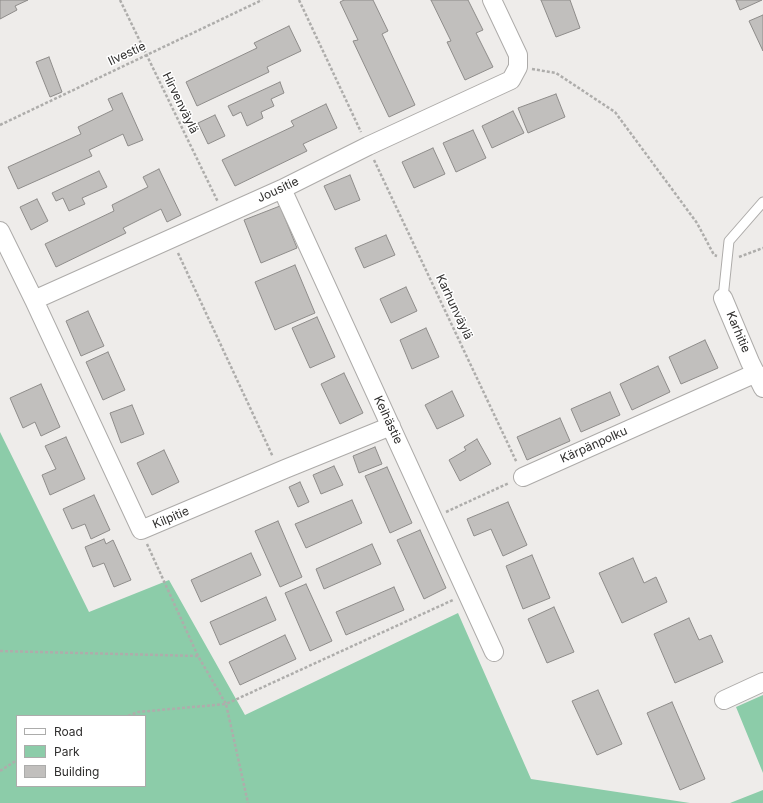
<!DOCTYPE html>
<meta charset="utf-8">
<style>
body{margin:0}
#map{position:relative;width:763px;height:803px;overflow:hidden;background:#eeecea;font-family:Inter,sans-serif}
canvas{display:block}
.legend{position:absolute;left:16px;top:715px;width:130px;height:72px;box-sizing:border-box;background:#fff;border:1px solid #acacab;margin:0;padding:5px 7px;list-style:none;font-size:12px;color:#302f2e}
.legend li{display:flex;align-items:center;gap:8px;height:20px}
.legend b{width:20px;border:1px solid #acacab}
</style>
<div id="map">
<canvas width="763" height="803"></canvas>
<ul class="legend">
<li><b style="height:5px;background:#fff"></b>Road</li>
<li><b style="height:11px;background:#8ccca9"></b>Park</li>
<li><b style="height:11px;background:#c1bfbd"></b>Building</li>
</ul>
</div>
<script>
const context = document.querySelector('canvas').getContext('2d');
context.lineJoin = 'round';
function paint(path, color) { context.fillStyle = color; context.fill(path, 'evenodd'); }
const shape = rows => new Path2D(rows.map(r => 'M' + r).join(''));
function stroke(path, color, width, dash) { context.strokeStyle = color; context.lineWidth = width; context.lineCap = dash ? 'butt' : 'round'; context.setLineDash(dash || []); context.stroke(path); }
function label(font, color, halo, rows, align = 'center') {
  context.font = font + ' Inter,sans-serif'; context.lineWidth = 3; context.setLineDash([]); context.textBaseline = 'middle'; context.strokeStyle = halo; context.fillStyle = color; for (const [text, x, y, turn = 0] of rows) {
    context.save(); context.translate(x, y); context.rotate((+turn || 0) * Math.PI / 180); context.textAlign = isNaN(turn) ? turn : align; if (halo) context.strokeText(text, 0, 0); context.fillText(text, 0, 0); context.restore();
  }
}
paint(shape([
 [0,432,89,612,169,580,245,715,458,613,531,779,690,803,0,803],
 [17,716,145,716,145,786,17,786],
 [763,695,763,773,736,707],
 [763,790,763,803,730,803]
]), '#8ccca9');
const building = shape([
 [0,0,28,0,15,6,17,10,0,19,0,0],
 [344,0,373,0,388,31,382,34,415,105,389,117,353,41,358,40,340,2,344,0],
 [431,0,468,0,483,30,476,33,493,67,465,80,447,42,451,41,431,0],
 [541,0,570,0,580,28,556,37,541,0],
 [736,0,762,0,740,10,736,0],
 [763,15,763,51,749,21,763,15],
 [289,26,301,51,267,67,269,72,197,106,186,82,257,48,254,43,289,26],
 [49,57,62,92,50,97,36,62,49,57],
 [280,82,284,93,271,99,274,106,261,112,263,118,247,126,241,112,233,116,228,106,280,82],
 [122,93,143,140,128,146,123,134,89,150,92,156,18,189,8,167,81,134,78,127,113,110,108,99,122,93],
 [556,94,565,117,528,133,518,108,556,94],
 [326,104,337,128,303,144,307,151,235,186,222,160,294,126,291,121,326,104],
 [513,111,524,133,492,148,482,126,513,111],
 [215,115,225,136,208,144,198,123,215,115],
 [473,130,486,158,456,172,443,143,473,130],
 [433,148,445,174,414,188,402,162,433,148],
 [159,169,181,215,167,222,161,209,123,228,126,233,56,267,45,244,114,211,112,205,148,187,143,177,159,169],
 [99,171,107,187,82,198,85,204,69,211,63,198,56,201,52,193,99,171],
 [350,175,360,200,335,210,324,186,350,175],
 [37,199,48,221,31,230,20,207,37,199],
 [280,206,297,248,261,263,244,220,280,206],
 [386,235,395,255,364,268,355,248,386,235],
 [295,265,315,313,275,330,255,282,295,265],
 [406,287,417,311,391,323,380,299,406,287],
 [88,311,104,346,81,356,66,321,88,311],
 [317,317,335,357,310,368,292,328,317,317],
 [426,328,439,357,412,369,400,340,426,328],
 [705,340,718,368,681,384,669,357,705,340],
 [108,352,125,390,103,400,86,362,108,352],
 [658,366,670,392,632,410,620,384,658,366],
 [344,373,363,413,340,424,321,384,344,373],
 [41,384,60,427,41,436,35,422,23,428,10,398,41,384],
 [452,391,464,416,437,429,425,405,452,391],
 [610,392,620,415,581,432,571,409,610,392],
 [132,405,144,434,121,443,110,413,132,405],
 [560,418,570,441,527,460,517,437,560,418],
 [66,437,85,479,50,495,42,475,56,469,45,446,66,437],
 [477,439,491,464,460,481,449,460,466,450,464,447,477,439],
 [375,447,382,464,359,473,353,456,375,447],
 [164,450,179,482,152,495,137,463,164,450],
 [334,466,343,485,321,494,313,475,334,466],
 [387,467,412,523,390,533,365,476,387,467],
 [300,482,309,502,298,507,289,487,300,482],
 [94,495,110,530,91,539,85,524,72,529,63,509,94,495],
 [352,500,362,523,306,548,295,524,352,500],
 [508,502,527,545,503,556,491,529,474,536,467,519,508,502],
 [278,521,302,577,280,587,255,531,278,521],
 [420,530,446,588,424,599,397,540,420,530],
 [104,539,106,544,113,540,131,580,114,587,104,563,93,567,85,547,104,539],
 [372,544,381,564,324,589,316,569,372,544],
 [251,553,261,575,201,602,191,580,251,553],
 [532,555,550,598,523,609,506,566,532,555],
 [633,558,644,583,656,577,667,602,622,623,599,573,633,558],
 [306,584,332,641,310,651,285,593,306,584],
 [394,587,404,610,346,635,336,612,394,587],
 [266,597,276,620,220,645,210,622,266,597],
 [554,607,574,652,547,663,528,619,554,607],
 [689,618,699,640,711,635,723,662,675,683,654,634,689,618],
 [285,635,296,659,240,685,229,662,285,635],
 [598,690,622,744,597,755,572,701,598,690],
 [672,702,705,779,680,790,647,713,672,702]
]);
paint(building, '#c1bfbd');
stroke(building, '#8e8c8a', 1);
const lane = shape([
 [723,298,729,241,763,202]
]);
const street = shape([
 [282,189,494,652],
 [0,231,34,300,282,189,368,146,511,80,518,67,518,55,492,0],
 [723,298,750,362,763,388],
 [34,300,141,530,285,469,391,426],
 [523,477,756,373],
 [724,700,763,682]
]);
stroke(lane, '#adaba9', 11);
stroke(street, '#adaba9', 20);
stroke(shape([
 [120,0,218,202],
 [299,0,361,132],
 [532,69,556,73,615,112,697,223,714,255,717,256],
 [0,125,262,0],
 [374,160,517,463],
 [178,253,273,457],
 [739,257,763,248],
 [446,512,509,483],
 [147,544,198,656],
 [0,651,198,656,226,704,453,600],
 [128,716,138,712,226,704,248,803],
 [0,771,17,760]
]), '#aeadab', 2.5, [3, 2]);
stroke(lane, '#fff', 9);
stroke(street, '#fff', 18);
label('12px', '#302f2e', '#fff', [
 ["Ilvestie",127,54,-25],
 ["Hirvenväylä",180,103,64],
 ["Jousitie",278,190,-25],
 ["Karhunväylä",454,307,65],
 ["Karhitie",738,332,67],
 ["Keihästie",388,420,65],
 ["Kärpänpolku",594,445,-24],
 ["Kilpitie",171,518,-23]
]);
</script>
